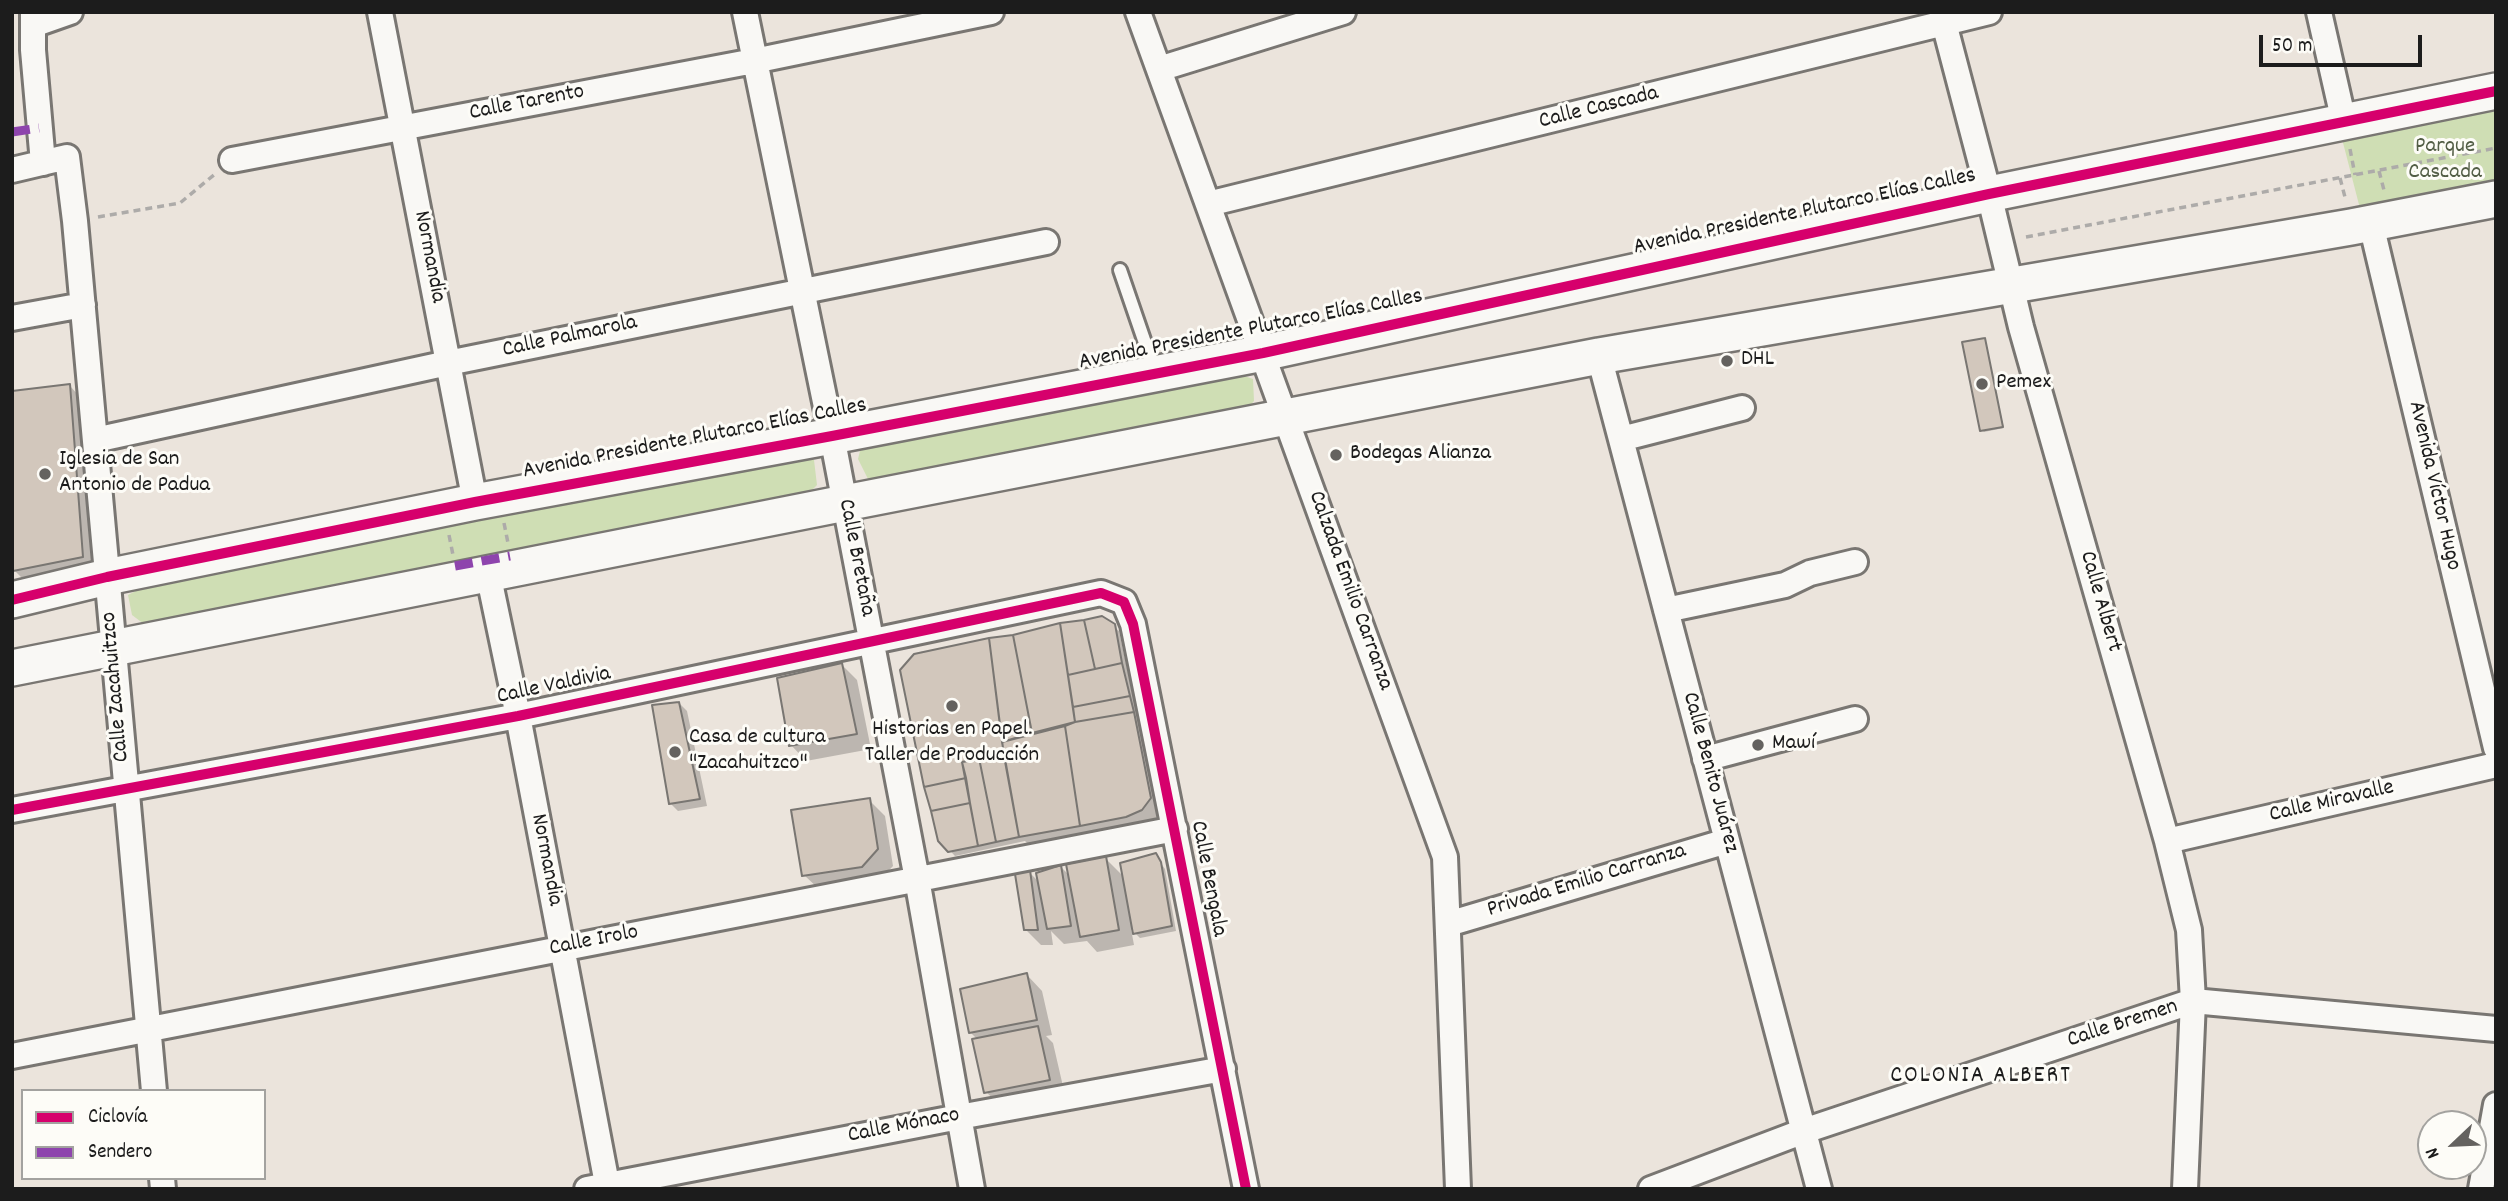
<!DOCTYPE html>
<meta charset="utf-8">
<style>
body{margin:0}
#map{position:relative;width:2508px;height:1201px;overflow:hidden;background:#ebe4dc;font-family:Dekko,sans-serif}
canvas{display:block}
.frame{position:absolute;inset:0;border:14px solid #1c1c1c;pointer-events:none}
.legend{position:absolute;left:21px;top:1089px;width:245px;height:91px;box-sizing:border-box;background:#fdfcf7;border:2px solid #a3a29f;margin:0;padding:9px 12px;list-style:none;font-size:21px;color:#1c1c1c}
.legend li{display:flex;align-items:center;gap:14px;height:35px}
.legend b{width:35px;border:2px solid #a3a29f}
.north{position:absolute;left:2417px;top:1110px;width:70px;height:70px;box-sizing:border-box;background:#fdfcf7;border:2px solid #a3a29f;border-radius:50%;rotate:247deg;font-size:19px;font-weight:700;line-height:28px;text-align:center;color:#1c1c1c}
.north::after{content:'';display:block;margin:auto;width:24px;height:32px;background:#64625f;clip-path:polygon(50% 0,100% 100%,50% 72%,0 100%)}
.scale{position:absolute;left:2259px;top:35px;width:163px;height:32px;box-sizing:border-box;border:4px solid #1c1c1c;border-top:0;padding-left:9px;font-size:21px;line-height:24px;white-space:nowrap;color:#1c1c1c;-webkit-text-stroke:5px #fdfcf7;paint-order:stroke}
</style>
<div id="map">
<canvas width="2508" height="1201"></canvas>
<div class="frame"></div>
<ul class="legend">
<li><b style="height:9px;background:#d6006c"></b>Ciclovía</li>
<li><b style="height:9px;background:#8e44ad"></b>Sendero</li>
</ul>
<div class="north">N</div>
<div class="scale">50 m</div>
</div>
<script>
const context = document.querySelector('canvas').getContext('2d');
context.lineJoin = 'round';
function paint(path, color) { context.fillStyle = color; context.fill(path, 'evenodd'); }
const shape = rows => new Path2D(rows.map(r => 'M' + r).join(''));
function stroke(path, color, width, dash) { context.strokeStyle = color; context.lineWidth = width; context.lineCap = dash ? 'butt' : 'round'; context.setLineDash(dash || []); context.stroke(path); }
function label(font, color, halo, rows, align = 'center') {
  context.font = font + ' Dekko,sans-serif'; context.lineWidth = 6; context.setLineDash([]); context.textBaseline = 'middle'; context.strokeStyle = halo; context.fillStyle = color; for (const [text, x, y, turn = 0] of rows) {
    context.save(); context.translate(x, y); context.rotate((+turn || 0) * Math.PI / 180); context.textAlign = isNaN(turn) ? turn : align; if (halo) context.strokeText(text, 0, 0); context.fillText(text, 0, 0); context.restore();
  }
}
paint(shape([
 [2496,103,2496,199,2364,224,2341,135],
 [1229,371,1253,379,1254,401,1247,409,887,482,868,479,858,459,860,451,874,441],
 [800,454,814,460,817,485,807,495,144,624,132,615,128,595,153,582]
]), '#cfdeb4');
paint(shape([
 [1984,340,2004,428,1984,432,1982,430],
 [70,386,80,397,93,567,25,581,14,570,12,551,12,392],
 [1102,618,1119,631,1138,719,1149,729,1166,814,1157,825,1036,852,1025,841,955,856,940,840,915,655],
 [841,664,857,680,871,749,806,761,791,745],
 [679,703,687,711,707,806,678,811,671,804],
 [869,800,885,816,893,866,878,882,820,890,804,875],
 [1155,855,1165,869,1176,931,1140,938,1131,929,1134,945,1097,952,1087,941,1064,944,1051,931,1053,945,1041,945,1025,929,1029,872,1040,883,1061,867,1071,877,1105,858,1124,877],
 [1027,975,1042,991,1052,1035,1046,1036,1053,1043,1065,1095,1002,1107,986,1092,978,1040,970,1032]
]), '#0003');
const building = shape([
 [1985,338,2003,427,1980,431,1962,342,1985,338],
 [70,384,83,557,13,571,12,391,70,384],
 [1102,616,1115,624,1122,663,1095,669,1084,620,1102,616],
 [1084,620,1095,669,1068,675,1060,623,1084,620],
 [1060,623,1075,722,1032,733,1013,635,1060,623],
 [1013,635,1032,733,1002,742,989,638,1013,635],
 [989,638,1004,756,962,762,966,778,924,787,900,670,914,654,989,638],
 [842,663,857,734,789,746,777,678,842,663],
 [1122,663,1130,696,1073,707,1068,675,1122,663],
 [1130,696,1134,712,1075,722,1073,707,1130,696],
 [679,702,700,799,669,804,652,705,679,702],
 [1134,712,1151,798,1142,810,1126,817,1080,826,1065,726,1075,722,1134,712],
 [1065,726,1080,826,1019,837,1002,742,1065,726],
 [1004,756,1019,837,996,842,979,758,1004,756],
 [979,758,996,842,978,846,962,762,979,758],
 [966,778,970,803,931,811,924,787,966,778],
 [870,798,878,849,862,867,802,876,791,810,870,798],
 [970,803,978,846,948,852,938,841,931,811,970,803],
 [1156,853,1161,862,1172,926,1133,934,1120,863,1156,853],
 [1106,856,1119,930,1080,937,1066,864,1106,856],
 [1061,865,1071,926,1047,929,1036,873,1061,865],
 [1030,870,1038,930,1024,930,1015,874,1030,870],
 [1027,973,1037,1020,969,1033,960,989,1027,973],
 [1038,1026,1050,1080,984,1093,972,1039,1038,1026]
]);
paint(building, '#d2c7bc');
stroke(building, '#797672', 2);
const lane = shape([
 [1120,270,1155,372]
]);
const street = shape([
 [33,12,33,50,43,163],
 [380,12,475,502],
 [745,12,832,436,917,879,972,1189],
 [1138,12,1445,857,1458,1189],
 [2319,12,2344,122],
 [1944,23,1989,194,2021,327,2167,841,2189,930,2193,1001,2185,1189],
 [33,25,70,12],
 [1159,69,1343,12],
 [232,160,754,61,991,12],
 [12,170,67,157,75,221,154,1091],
 [1208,204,1989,12],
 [2371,224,2496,748],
 [12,318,83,305],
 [1599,356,1819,1189],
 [1621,439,1742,408],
 [95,440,448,363,1046,242],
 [488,573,518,716,608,1189],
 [1666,610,1785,585,1810,573,1855,562],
 [1705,759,1855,719],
 [12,810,518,716,1101,593,1124,602,1133,624,1246,1189],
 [2167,841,2496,765],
 [1448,924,1727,841],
 [12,1056,1175,829],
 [162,1178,163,1189],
 [587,1189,959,1117,1223,1069],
 [1651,1189,1804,1131,2193,1001,2496,1029],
 [2481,1189,2496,1105]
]);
const secondary = shape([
 [12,600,107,577,475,502,832,436,1263,353,1989,194,2496,91],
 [12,668,845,503,1599,356,2351,227,2496,199]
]);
stroke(lane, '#797672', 18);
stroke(street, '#797672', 30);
stroke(secondary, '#797672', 40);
stroke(shape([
 [2350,149,2355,175],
 [2379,171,2385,194],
 [2340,178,2346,201],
 [98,217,180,203,215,174],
 [2026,237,2496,148],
 [504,523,508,543],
 [449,535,453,555]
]), '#adaba9', 3.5, [7, 5]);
stroke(lane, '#f9f8f5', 12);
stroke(street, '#f9f8f5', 24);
stroke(secondary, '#f9f8f5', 35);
stroke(shape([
 [12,132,39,128],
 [455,566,510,556]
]), '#8e44ad', 9, [18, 9]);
stroke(shape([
 [12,600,107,577,475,502,832,436,1263,353,1989,194,2496,91],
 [12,810,518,716,1101,593,1124,602,1133,624,1246,1189]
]), '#d6006c', 10);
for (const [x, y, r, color] of [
 [1727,361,7,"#64625f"],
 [1982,384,7,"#64625f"],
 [1336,455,7,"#64625f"],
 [45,474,7,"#64625f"],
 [952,706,7,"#64625f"],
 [1758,745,7,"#64625f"],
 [675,752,7,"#64625f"]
]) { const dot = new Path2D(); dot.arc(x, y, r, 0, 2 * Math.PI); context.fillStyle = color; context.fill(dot); stroke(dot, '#fdfcf7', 2.5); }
label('23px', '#1c1c1c', '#fdfcf7', [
 ["Calle Tarento",527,104,-11],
 ["Calle Cascada",1599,109,-14],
 ["Avenida Presidente Plutarco Elías Calles",1805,213,-12],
 ["Normandia",428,257,79],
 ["Avenida Presidente Plutarco Elías Calles",1251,331,-11],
 ["Calle Palmarola",570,338,-12],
 ["Avenida Presidente Plutarco Elías Calles",695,440,-11],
 ["Avenida Víctor Hugo",2433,486,77],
 ["Calle Bretaña",855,558,79],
 ["Calzada Emilio Carranza",1349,591,70],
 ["Calle Albert",2099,602,74],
 ["Calle Zacahuitzco",117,687,-95],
 ["Calle Valdivia",554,687,-12],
 ["Calle Benito Juárez",1709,773,75],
 ["Calle Miravalle",2332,803,-13],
 ["Normandia",545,860,79],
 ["Calle Bengala",1207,879,79],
 ["Privada Emilio Carranza",1587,882,-17],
 ["Calle Irolo",594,942,-11],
 ["Calle Bremen",2123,1025,-18],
 ["Calle Mónaco",904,1127,-11]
]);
label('23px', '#535e46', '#fdfcf7', [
 ["Parque",2445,148],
 ["Cascada",2445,174]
]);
label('23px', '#1c1c1c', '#fdfcf7', [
 ["DHL",1741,361],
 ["Pemex",1996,384],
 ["Bodegas Alianza",1350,455],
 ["Iglesia de San",59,461],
 ["Antonio de Padua",59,487],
 ["Historias en Papel.",952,731,"center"],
 ["Taller de Producción",952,757,"center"],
 ["Casa de cultura",689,739],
 ["\"Zacahuitzco\"",689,765],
 ["Mawí",1772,745]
], 'left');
context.letterSpacing = '2px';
label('24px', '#1c1c1c', '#fdfcf7', [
 ["COLONIA ALBERT",1981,1078]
]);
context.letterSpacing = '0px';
</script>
